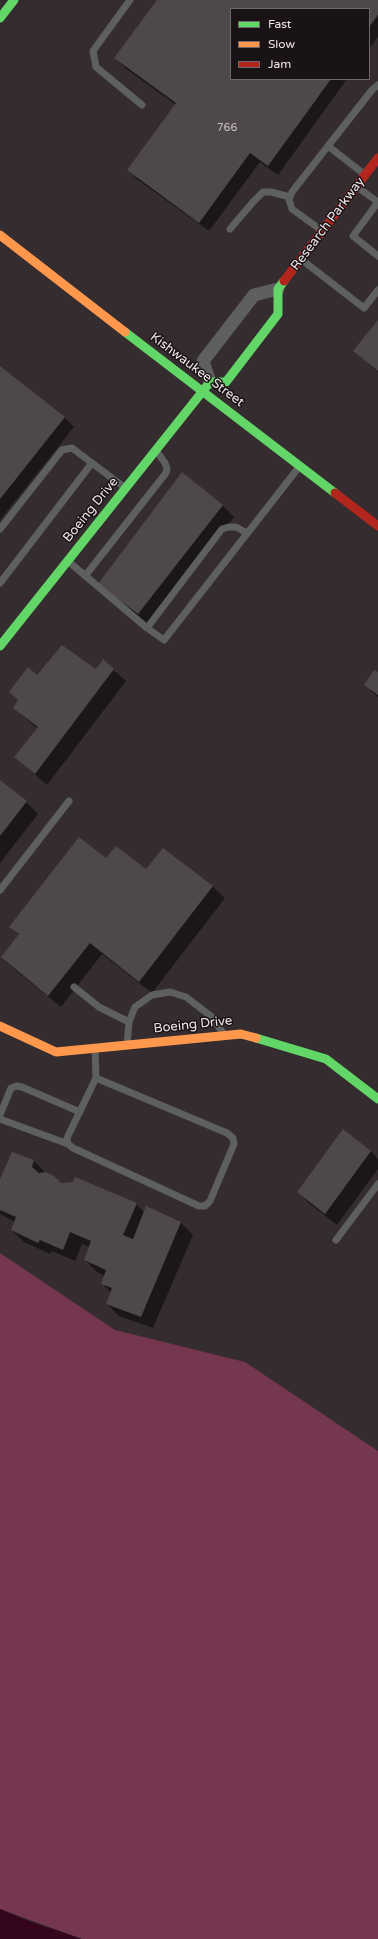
<!DOCTYPE html>
<style>
body{margin:0}
#map{position:relative;width:378px;height:1939px;overflow:hidden;background:#342c2e;font-family:"Varela Round",sans-serif}
canvas{display:block}
.legend{position:absolute;left:230px;top:8px;width:140px;height:72px;box-sizing:border-box;background:#1a1315;border:1px solid #6f6769;margin:0;padding:5px 7px;list-style:none;font-size:12px;color:#efe5e8}
.legend li{display:flex;align-items:center;gap:8px;height:20px}
.legend b{width:20px;border:1px solid #6f6769}
</style>
<div id="map">
<canvas width="378" height="1939"></canvas>
<ul class="legend">
<li><b style="height:5px;background:#63d668"></b>Fast</li>
<li><b style="height:5px;background:#ff974d"></b>Slow</li>
<li><b style="height:5px;background:#b3261e"></b>Jam</li>
</ul>
</div>
<script>
const context = document.querySelector('canvas').getContext('2d');
context.lineJoin = 'round';
function paint(path, color) { context.fillStyle = color; context.fill(path, 'evenodd'); }
const shape = rows => new Path2D(rows.map(r => 'M' + r).join(''));
function stroke(path, color, width, dash) { context.strokeStyle = color; context.lineWidth = width; context.lineCap = dash ? 'butt' : 'round'; context.setLineDash(dash || []); context.stroke(path); }
function label(font, color, halo, rows, align = 'center') {
  context.font = font + ' "Varela Round",sans-serif'; context.lineWidth = 3; context.setLineDash([]); context.textBaseline = 'middle'; context.strokeStyle = halo; context.fillStyle = color; for (const [text, x, y, turn = 0] of rows) {
    context.save(); context.translate(x, y); context.rotate((+turn || 0) * Math.PI / 180); context.textAlign = isNaN(turn) ? turn : align; if (halo) context.strokeText(text, 0, 0); context.fillText(text, 0, 0); context.restore();
  }
}
paint(shape([
 [0,1253,115,1330,245,1362,378,1451,378,1939,82,1939,0,1909]
]), '#753650');
paint(shape([
 [0,1909,29,1921,82,1939,0,1939]
]), '#35051d');
paint(shape([
 [158,0,378,0,378,37,369,49,369,9,231,9,231,79,347,79,278,175,260,162,209,231,138,180,128,170,176,105,125,68,116,58],
 [378,322,378,372,355,351],
 [0,367,65,418,74,427,0,520],
 [222,505,234,517,151,626,111,595],
 [103,661,126,681,47,785,15,757,38,729,14,708,37,676,96,670],
 [378,673,378,697,365,685],
 [0,782,26,802,38,814,0,863],
 [163,850,213,887,225,898,152,993,102,954,61,1007,14,969,2,957,19,935,10,926,106,860,146,870],
 [371,1151,378,1159,378,1169,337,1225,310,1204,298,1192],
 [34,1161,46,1173,61,1184,136,1204,145,1213,181,1223,193,1235,153,1328,119,1316,107,1304,111,1293,102,1283,105,1276,97,1272,85,1260,90,1247,82,1244,75,1261,52,1251,50,1254,24,1242,12,1230,15,1222,0,1214,0,1182]
]), '#0007');
paint(shape([
 [157,0,378,0,378,15,369,27,369,9,231,9,231,79,331,79,268,166,250,153,199,223,127,170,176,103,114,58],
 [378,320,378,371,353,351],
 [0,366,65,417,0,499],
 [182,472,223,505,138,614,98,584],
 [62,645,96,669,103,659,114,669,35,774,14,757,38,727,13,708,18,700,9,692,28,667,37,675],
 [374,670,378,672,378,695,364,685],
 [0,780,27,801,0,836],
 [79,837,106,858,116,846,146,869,163,848,213,886,139,982,90,943,48,996,1,957,19,934,9,927],
 [343,1129,371,1151,325,1214,297,1192],
 [12,1152,34,1160,32,1167,39,1173,46,1172,54,1176,61,1183,73,1182,75,1177,137,1203,123,1235,133,1239,146,1206,181,1222,141,1317,106,1304,112,1288,101,1284,106,1270,84,1260,91,1241,70,1232,63,1250,40,1240,38,1243,11,1230,16,1217,0,1210,0,1179]
]), '#4e484a');
stroke(shape([
 [130,0,93,51,96,67,142,105],
 [328,146,372,90,378,85],
 [357,187,378,202],
 [378,202,353,236,378,256],
 [230,229,253,202,263,192,271,192,290,197],
 [321,230,292,209,289,200,292,192,328,146,364,174],
 [302,260,364,308,378,290],
 [0,529,62,450,72,448,124,487],
 [69,562,147,628,164,640,299,467],
 [85,576,166,473,167,469,165,463,156,450],
 [0,583,92,463],
 [147,628,222,529,229,527,236,527,247,533],
 [0,890,69,801],
 [74,987,99,1007,129,1022],
 [127,1045,129,1022,135,1007,152,995,170,992,186,997,212,1017,223,1033],
 [95,1048,96,1078,67,1138,68,1144,73,1148,199,1206,205,1206,210,1201,234,1144,233,1138,227,1133,96,1078],
 [0,1115,11,1088,17,1086,22,1087,80,1112],
 [0,1119,68,1144],
 [336,1240,378,1184]
]), '#5e5f5f', 7);
stroke(shape([
 [210,382,203,361,254,295,278,289]
]), '#5e5f5f', 13);
stroke(shape([
 [0,18,14,0],
 [125,332,335,493],
 [0,646,210,382,226,382,278,314,278,289,284,281],
 [256,1038,326,1059,378,1099]
]), '#63d668', 9);
stroke(shape([
 [0,235,125,332],
 [0,1026,56,1052,241,1034,256,1038]
]), '#ff974d', 9);
stroke(shape([
 [284,281,378,158],
 [335,493,378,526]
]), '#b3261e', 9);
label('11px', '#c7bec0', null, [
 ["766",227,128]
]);
label('13px', '#efe5e8', '#1a1315', [
 ["Research Parkway",328,224,-53],
 ["Kishwaukee Street",197,370,37],
 ["Boeing Drive",91,510,-51],
 ["Boeing Drive",193,1025,-6]
]);
</script>
